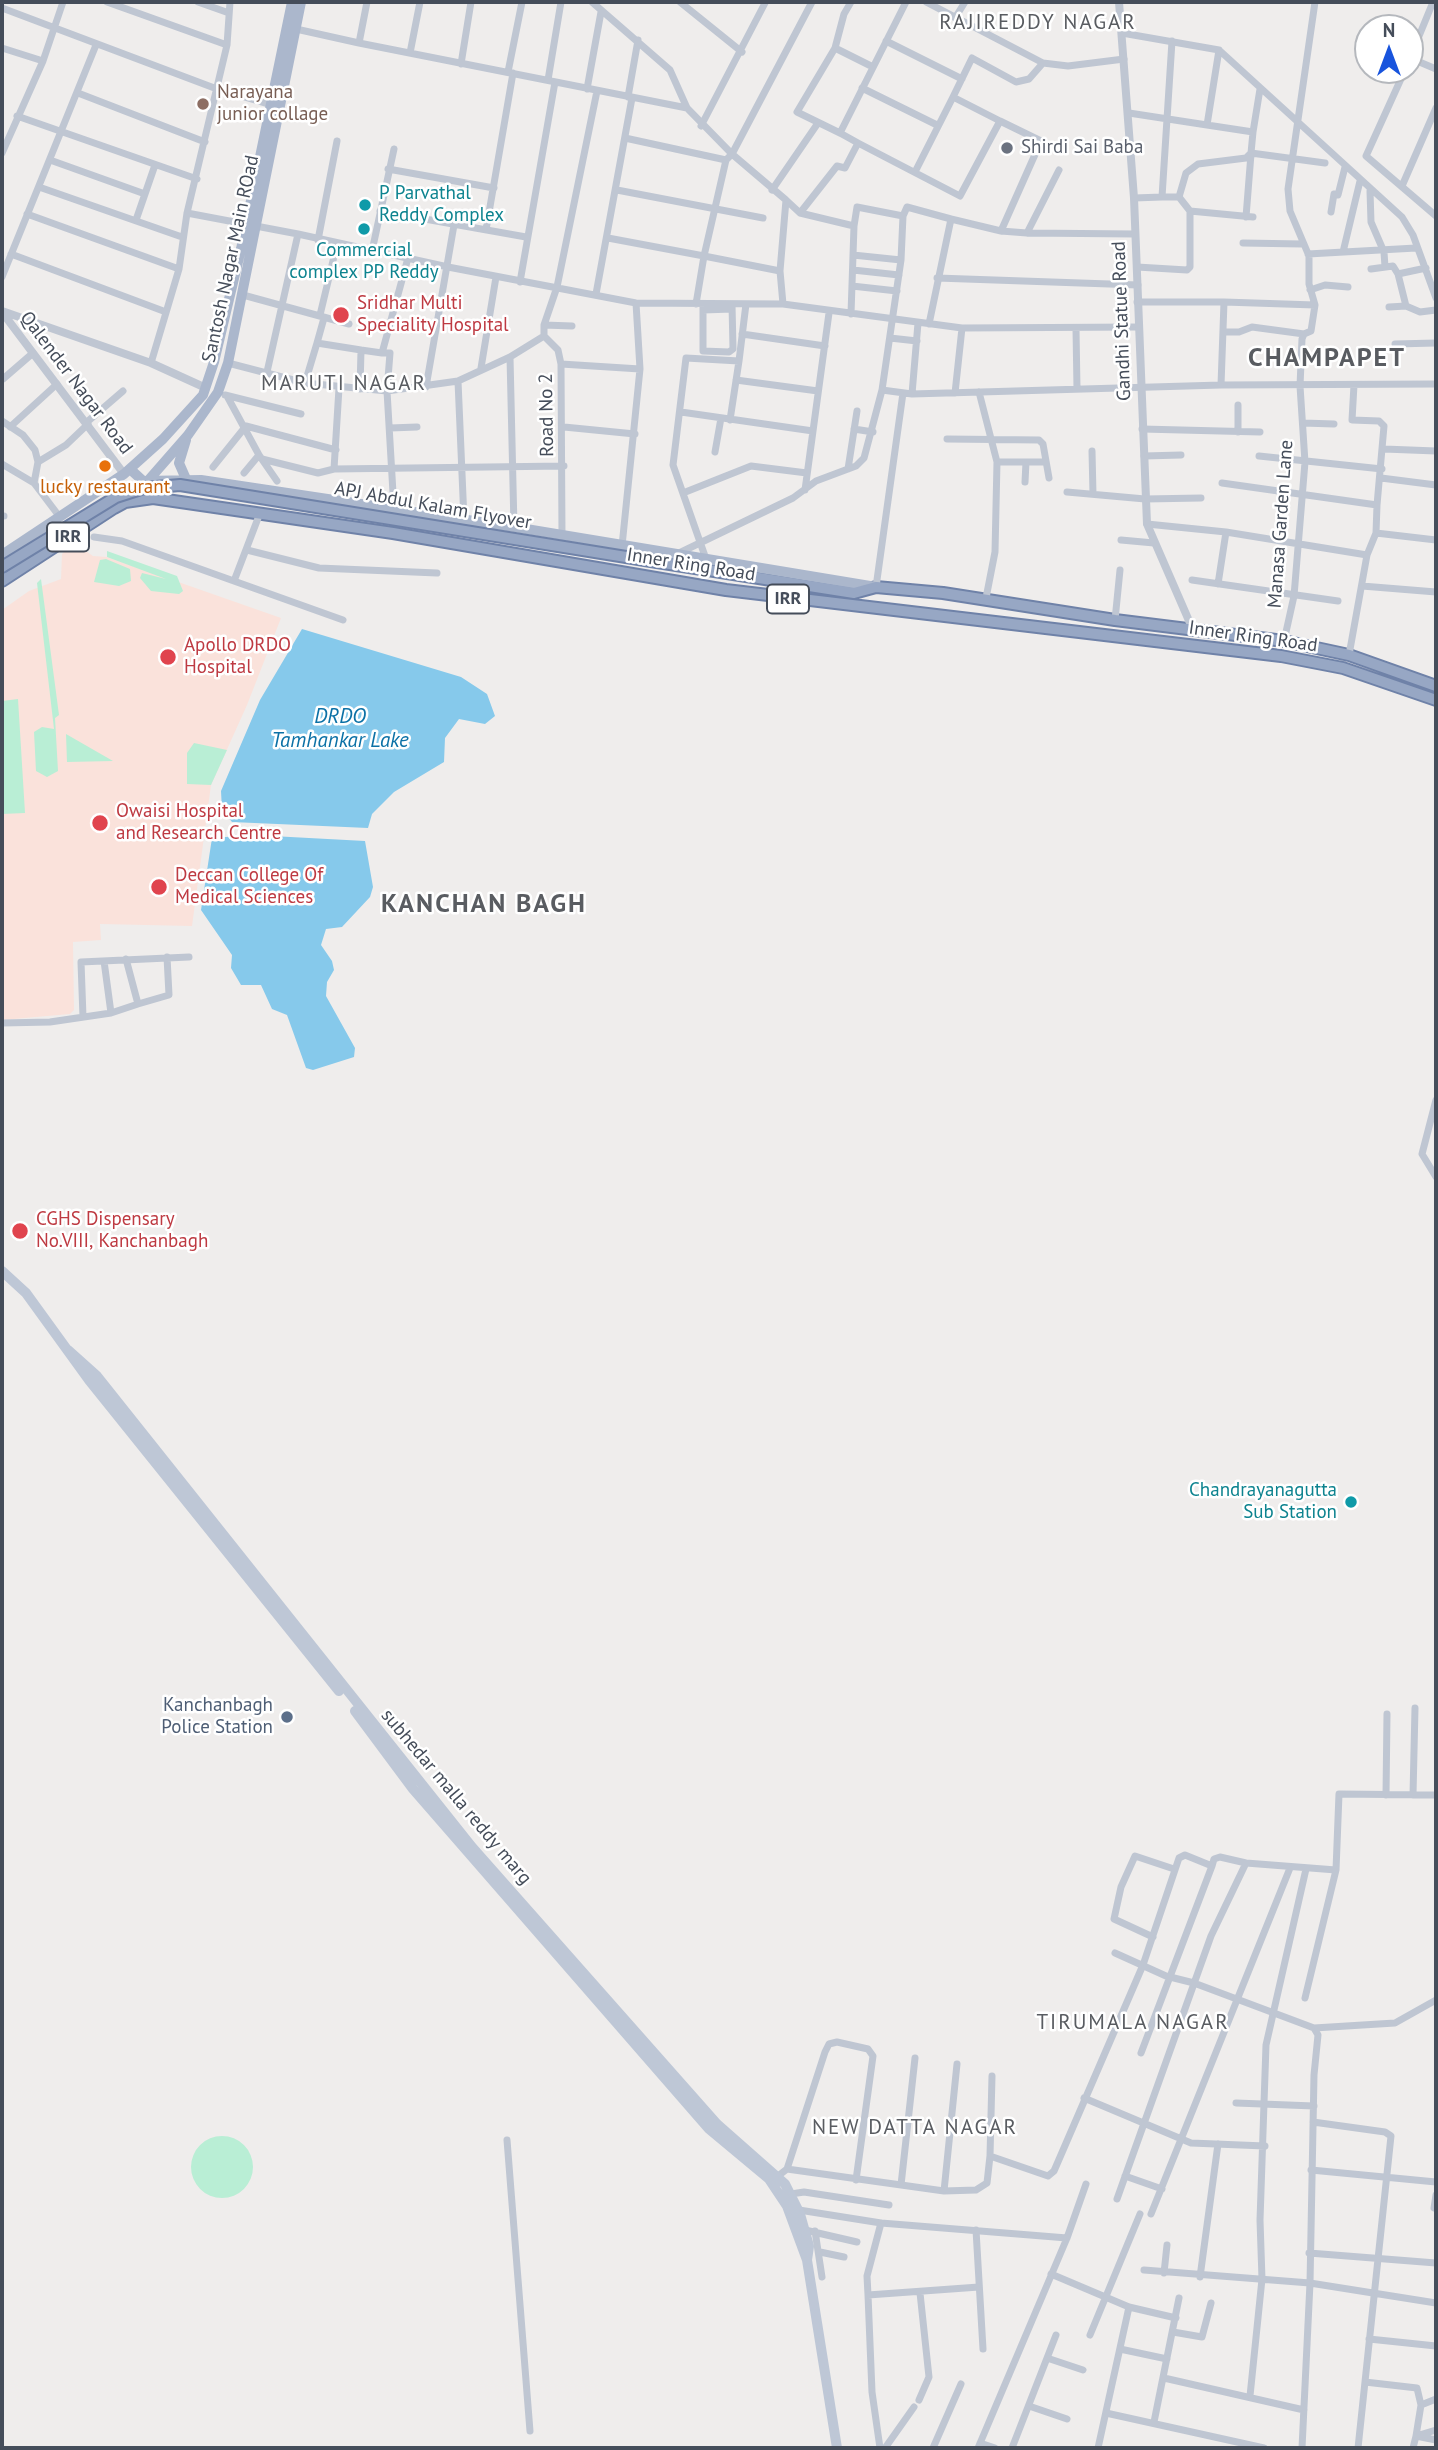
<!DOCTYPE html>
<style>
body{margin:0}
#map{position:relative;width:1438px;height:2450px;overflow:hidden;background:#efedec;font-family:"PT Sans",sans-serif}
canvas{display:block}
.frame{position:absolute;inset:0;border:4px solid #454d5a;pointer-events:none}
.north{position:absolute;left:1354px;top:14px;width:70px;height:70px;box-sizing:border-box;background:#fff;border:2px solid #b5b8bd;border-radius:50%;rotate:0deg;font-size:19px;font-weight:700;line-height:28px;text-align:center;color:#454d5a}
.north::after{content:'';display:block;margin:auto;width:24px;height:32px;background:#1854dd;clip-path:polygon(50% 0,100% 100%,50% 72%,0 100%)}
</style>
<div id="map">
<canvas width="1438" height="2450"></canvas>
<div class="frame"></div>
<div class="north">N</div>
</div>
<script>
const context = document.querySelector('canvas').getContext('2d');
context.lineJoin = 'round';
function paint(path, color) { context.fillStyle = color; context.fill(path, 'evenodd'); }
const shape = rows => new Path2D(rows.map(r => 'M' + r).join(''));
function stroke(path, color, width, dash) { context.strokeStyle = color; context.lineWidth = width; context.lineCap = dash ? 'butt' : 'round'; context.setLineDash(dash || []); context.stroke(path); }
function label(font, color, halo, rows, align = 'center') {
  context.font = font + ' "PT Sans",sans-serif'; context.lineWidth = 5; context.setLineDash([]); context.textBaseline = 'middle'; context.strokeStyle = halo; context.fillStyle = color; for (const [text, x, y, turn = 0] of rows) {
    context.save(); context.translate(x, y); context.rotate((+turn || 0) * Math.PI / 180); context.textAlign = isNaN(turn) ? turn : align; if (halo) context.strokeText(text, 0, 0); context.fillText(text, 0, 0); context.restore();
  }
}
paint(shape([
 [83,549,93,556,107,557,281,618,247,705,211,785,192,926,100,924,101,940,73,942,74,1010,70,1014,2,1020,2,610,29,591,61,579,62,554,66,550]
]), '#fae2db');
paint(shape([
 [107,551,177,576,183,591,179,594,151,591,140,578,142,573,166,579,107,557],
 [106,559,130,569,131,581,119,586,94,582,100,560],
 [41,579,59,715,55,718,58,771,47,777,36,771,34,732,42,727,54,729,37,583],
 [18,699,25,813,2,814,2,701],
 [66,734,113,761,67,762],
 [194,743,227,750,211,785,187,784,187,753],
 '191 2167a31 31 0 1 1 62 0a31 31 0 1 1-62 0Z'
]), '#b9eed5');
paint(shape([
 [302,629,461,677,487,694,495,716,485,724,459,719,445,738,444,762,394,792,372,814,368,828,232,822,222,810,221,791,260,700],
 [253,835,365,841,373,887,370,897,342,927,326,929,321,945,332,961,334,970,327,982,326,996,355,1048,354,1057,313,1070,306,1068,287,1015,272,1009,261,985,241,985,231,968,232,955,201,910,212,838]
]), '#86c9eb');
const trunk = shape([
 [657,562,854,593,876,587,943,593,1115,620,1284,641,1349,655,1436,686],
 [2,581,114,508,125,502,153,498,393,533,726,590,1281,656,1343,668,1436,700]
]);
stroke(trunk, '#6f82a8', 14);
stroke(shape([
 [107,2,227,45],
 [198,2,229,13],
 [592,2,670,70,687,108,732,154,726,160,704,256,608,238],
 [680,2,742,52],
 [851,2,844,14,835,48,797,112,840,133,906,2],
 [926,2,1043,63,1068,66,1124,59],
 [2,8,217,89,275,106],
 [955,18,965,2],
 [296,29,359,43,367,2],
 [1122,33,1219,50,1402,217,1413,235,1436,298],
 [886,41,962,79],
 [359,43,687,108],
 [2,48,43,61],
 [835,48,873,67],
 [410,53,420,2],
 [1410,58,1433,2],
 [1410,58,1436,69],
 [461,64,471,2],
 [1405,70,1366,156,1436,216],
 [508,72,522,2],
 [548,80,561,2],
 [862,88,937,125],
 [587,89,601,12],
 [78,93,205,142],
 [628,97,638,40],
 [953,97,972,58,1016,82,1029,79,1043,63],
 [1129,113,1207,125,1219,50],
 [17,116,197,179],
 [1207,125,1253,132,1260,89],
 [701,126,765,3],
 [1253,132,1251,153,1325,163],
 [625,138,726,160],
 [858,143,960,196,1000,121,1041,141,1001,231],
 [2,153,43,61,63,2],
 [50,160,145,194],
 [388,169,494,188],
 [915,172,953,97,1000,121],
 [1402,186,1436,108],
 [39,187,182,237],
 [617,190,763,218],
 [772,190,818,123],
 [1370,191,1371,222,1384,252,1385,267],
 [1162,197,1179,197,1186,173,1198,164,1246,158,1251,153],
 [1179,197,1190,211,1253,217],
 [1134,198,1162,197,1172,41],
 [786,200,800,213,854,226,851,314],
 [380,211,526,237],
 [1331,212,1334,194,1338,195,1345,167],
 [187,213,298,234,267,372],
 [800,213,837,166,845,168,858,143,840,133],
 [27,214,179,269],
 [1246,217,1251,154],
 [951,219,1001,231,1027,233,1135,234],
 [136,220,155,165],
 [854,226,857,207,903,216,907,207,951,219,929,324],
 [486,230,513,73],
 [1027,233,1059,170],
 [298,234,448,267,636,303,783,304,962,328,1138,327],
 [318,240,337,141],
 [1243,243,1302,244],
 [372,251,394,149],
 [1343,252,1360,181],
 [11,254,166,312],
 [1308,254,1416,248],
 [853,255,901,260],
 [1137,267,1187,270,1190,267,1190,211],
 [1371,269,1393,266,1398,274,1426,268],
 [853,270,899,275],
 [780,271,783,304],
 [1398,274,1406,306],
 [2,277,96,45],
 [937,278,1138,285],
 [520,282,555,82],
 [852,286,897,291],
 [1310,290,1325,285,1348,287],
 [596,294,632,98],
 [243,295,349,324],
 [1137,302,1224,302,1221,385],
 [1224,302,1315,305],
 [696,304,704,256,780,271,786,200,732,154,812,2],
 [703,304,703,351,729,352,733,349,732,304],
 [1389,307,1406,306,1420,312,1436,310],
 [703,310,732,309],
 [320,315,337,244],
 [544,325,572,326],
 [1076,329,1077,389],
 [1223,332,1239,332,1252,327,1304,334],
 [742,334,825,346],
 [544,336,544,325,557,287,597,91],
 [890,338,917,341],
 [317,343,324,318],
 [1395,344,1436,343],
 [361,350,382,353],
 [510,357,514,527],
 [151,363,179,269,187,213,227,45,230,2],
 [228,363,305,383,387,391,458,381,510,357,544,336,558,350,561,364,562,536],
 [561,364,640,369],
 [481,368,496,277],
 [3,379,33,353],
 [736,380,818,391],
 [458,381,464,520],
 [305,383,317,343,361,350,360,389],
 [426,387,454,225],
 [882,390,912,394,1221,385,1436,384],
 [979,392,997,462,995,552,986,598],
 [955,393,962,328],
 [912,394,918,323],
 [225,395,301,414],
 [227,396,259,455,277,481],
 [1238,405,1238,432],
 [681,412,813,431,829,313],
 [730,420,739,361],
 [2,421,23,435,35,450,38,462,34,483],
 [87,422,123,391],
 [1303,423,1334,424],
 [10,427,57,384],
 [564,427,635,434],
 [390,428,417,427],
 [854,429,873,432],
 [1142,429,1260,432],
 [947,439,1039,440,1043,444,1049,478],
 [1384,449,1436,451],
 [1092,451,1093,494],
 [715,452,721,418],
 [1144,456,1181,455],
 [1259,456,1382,469],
 [262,459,318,473,334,469,564,466],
 [38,462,66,445,88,424],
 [997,462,1044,462],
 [2,464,34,483,59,516],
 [213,467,246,426,336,450],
 [334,469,339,388],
 [848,469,857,411],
 [244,473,259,455],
 [1381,478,1436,485],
 [1025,482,1026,462],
 [1222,483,1377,505,1384,426,1379,421,1352,420,1354,385],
 [805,490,813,431],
 [1067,492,1145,499,1201,498],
 [393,493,387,391,390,353,382,353,408,258],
 [683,493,751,466,807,473],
 [2,516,4,516],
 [1147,524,1226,532,1367,555],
 [1376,533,1436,540],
 [94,537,122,541,343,620],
 [1121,540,1154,543],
 [622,546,640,369,636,303],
 [247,550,319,568,437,573],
 [677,554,793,498,816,481,856,466,864,458,882,390,901,260,903,216],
 [706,559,673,465,686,358,739,361,746,304],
 [1192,580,1338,601],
 [234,581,260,513],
 [1218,584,1226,532],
 [1362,586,1436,592],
 [876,587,903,393],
 [1115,620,1120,570],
 [1284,641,1294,596,1305,462,1300,386,1302,339,1304,334,1311,331,1315,305,1309,284,1309,256,1290,211,1288,189,1315,2],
 [1349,655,1367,555,1376,533,1377,505],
 [104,961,111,1013],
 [138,1004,169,995,167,957],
 [83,1017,81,962,189,957],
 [2,1023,50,1022,111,1013,138,1004,126,959],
 [1436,1100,1422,1154,1436,1177],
 [1386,1795,1387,1714],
 [1413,1795,1415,1708],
 [1153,1937,1114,1919,1121,1887,1135,1856,1174,1869],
 [1115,1953,1166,1976,1194,1983,1314,2028,1318,2035,1314,2075,1310,2283,1302,2448],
 [1305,1998,1336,1870,1339,1794,1436,1795],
 [1314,2028,1395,2023,1436,2000],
 [1141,2053,1212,1866],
 [1084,2098,1191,2143,1265,2146],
 [1236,2103,1314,2106],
 [1313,2122,1385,2132,1391,2136,1358,2448],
 [507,2140,530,2431],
 [990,2156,992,2076],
 [787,2169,825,2052,829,2044,837,2042,868,2049,873,2056,856,2180],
 [1311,2170,1436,2182],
 [778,2176,787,2169,944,2191,976,2190,987,2183,990,2156,1048,2176,1054,2171,1143,1965,1179,1858,1185,1855,1212,1866,1214,1859,1220,1857,1246,1863,1336,1870],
 [1125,2176,1162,2189],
 [901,2185,915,2058],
 [944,2191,957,2064],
 [791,2194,804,2192,889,2205],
 [1117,2199,1211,1936,1246,1863],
 [1434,2208,1436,2195],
 [799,2210,881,2223,1067,2238],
 [1151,2214,1290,1868],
 [805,2230,857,2242],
 [976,2230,983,2349],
 [815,2231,822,2277],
 [820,2252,844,2257],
 [1309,2253,1436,2263],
 [1144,2270,1310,2283,1436,2303],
 [1164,2273,1167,2245],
 [1051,2274,1129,2307,1176,2318],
 [1200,2277,1218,2144],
 [868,2295,867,2276,881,2223],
 [1173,2332,1202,2337,1211,2303],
 [1090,2335,1140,2214],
 [1369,2339,1436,2346],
 [1120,2349,1167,2359],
 [1047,2358,1083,2370],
 [1164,2378,1304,2410],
 [1365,2382,1417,2388,1421,2405,1416,2436,1436,2440],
 [1250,2396,1262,2279,1260,2220,1266,2045,1306,1869],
 [919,2400,929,2377,920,2293],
 [1421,2405,1436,2399],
 [1029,2406,1067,2419],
 [1106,2413,1264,2448],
 [1154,2422,1179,2298],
 [980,2443,995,2448],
 [880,2448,872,2392,868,2295,979,2287],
 [885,2448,914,2407],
 [933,2448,961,2384],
 [978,2448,1067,2238,1086,2184],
 [1012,2448,1056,2335],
 [1098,2448,1129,2307],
 [1413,2448,1416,2436,1436,2430]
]), '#bfc6d2', 7);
stroke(shape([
 [1119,2,1134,198,1147,524,1193,630],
 [2,311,151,363,206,388],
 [2,312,124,474]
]), '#bfc6d2', 8);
stroke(shape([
 [2,1271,26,1293,89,1380,339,1691],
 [68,1350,97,1376,472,1847,717,2124,785,2184,800,2214,809,2246,807,2260,837,2448],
 [355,1711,413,1789,709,2129,769,2179,787,2206,807,2260]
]), '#bec7d6', 10);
stroke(shape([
 [186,440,179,463,186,479],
 [130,469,143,481,201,480,514,527,876,587],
 [146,483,188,435,218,392,228,363,301,2],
 [2,555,124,474,163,439,203,395,214,362,241,249,292,2]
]), '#abb7cc', 10);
stroke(trunk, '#97a7c4', 10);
const trunkBridge = shape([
 [2,567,116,497,144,488,180,485,657,562]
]);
stroke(trunkBridge, '#6f82a8', 14, []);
stroke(trunkBridge, '#97a7c4', 10);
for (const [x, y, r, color] of [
 [203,104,7,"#8d6e63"],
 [1007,148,7,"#6b7280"],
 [365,205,7,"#0f9aa8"],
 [364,229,7,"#0f9aa8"],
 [341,315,9,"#e0444e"],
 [105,466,7,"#e8710a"],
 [168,657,9,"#e0444e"],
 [100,823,9,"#e0444e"],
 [159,887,9,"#e0444e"],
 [20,1231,9,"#e0444e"],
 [1351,1502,7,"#0f9aa8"],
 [287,1717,7,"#5c6f8a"]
]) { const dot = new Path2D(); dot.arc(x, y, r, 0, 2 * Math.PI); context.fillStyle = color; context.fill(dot); stroke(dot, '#fff', 2.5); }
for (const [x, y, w] of [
 [68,537,42],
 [788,599,42]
]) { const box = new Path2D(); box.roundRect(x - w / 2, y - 14.5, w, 29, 5); context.fillStyle = '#fff'; context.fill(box); stroke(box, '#454d5a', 2); }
label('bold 18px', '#454d5a', null, [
 ["IRR",68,537],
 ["IRR",788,599]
]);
label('19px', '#785e54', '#fff', [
 ["Narayana",217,93],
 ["junior collage",217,115]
], 'left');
label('19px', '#5b616d', '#fff', [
 ["Shirdi Sai Baba",1021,148]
], 'left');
label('19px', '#0d838f', '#fff', [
 ["P Parvathal",379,194],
 ["Reddy Complex",379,216],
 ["Commercial",364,251,"center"],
 ["complex PP Reddy",364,273,"center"],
 ["Chandrayanagutta",1337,1491,"right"],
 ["Sub Station",1337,1513,"right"]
], 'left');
label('19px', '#454d5a', '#fff', [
 ["Santosh Nagar Main ROad",231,259,-78],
 ["Gandhi Statue Road",1122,321,-92],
 ["Qalender Nagar Road",76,383,53],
 ["Road No 2",547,415,-91],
 ["APJ Abdul Kalam Flyover",433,506,10],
 ["Manasa Garden Lane",1281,524,-86],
 ["Inner Ring Road",691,565,9],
 ["Inner Ring Road",1253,637,8],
 ["subhedar malla reddy marg",456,1797,50]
]);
label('19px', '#be3a42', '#fff', [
 ["Sridhar Multi",357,304],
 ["Speciality Hospital",357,326],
 ["Apollo DRDO",184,646],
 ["Hospital",184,668],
 ["Owaisi Hospital",116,812],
 ["and Research Centre",116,834],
 ["Deccan College Of",175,876],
 ["Medical Sciences",175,898],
 ["CGHS Dispensary",36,1220],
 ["No.VIII, Kanchanbagh",36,1242]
], 'left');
label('19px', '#c56008', '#fff', [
 ["lucky restaurant",105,488]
]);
label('19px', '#4e5e75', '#fff', [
 ["Kanchanbagh",273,1706],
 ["Police Station",273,1728]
], 'right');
context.letterSpacing = '2px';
label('21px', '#595c61', '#fff', [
 ["RAJIREDDY NAGAR",1038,23],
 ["MARUTI NAGAR",344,384],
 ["TIRUMALA NAGAR",1133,2023],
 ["NEW DATTA NAGAR",915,2128]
]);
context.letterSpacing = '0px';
label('italic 21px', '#0c71a6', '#fff', [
 ["DRDO",340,717],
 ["Tamhankar Lake",340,741]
]);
context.letterSpacing = '2px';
label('bold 26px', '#595c61', '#fff', [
 ["CHAMPAPET",1327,359],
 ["KANCHAN BAGH",484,905]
]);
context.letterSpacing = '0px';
</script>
